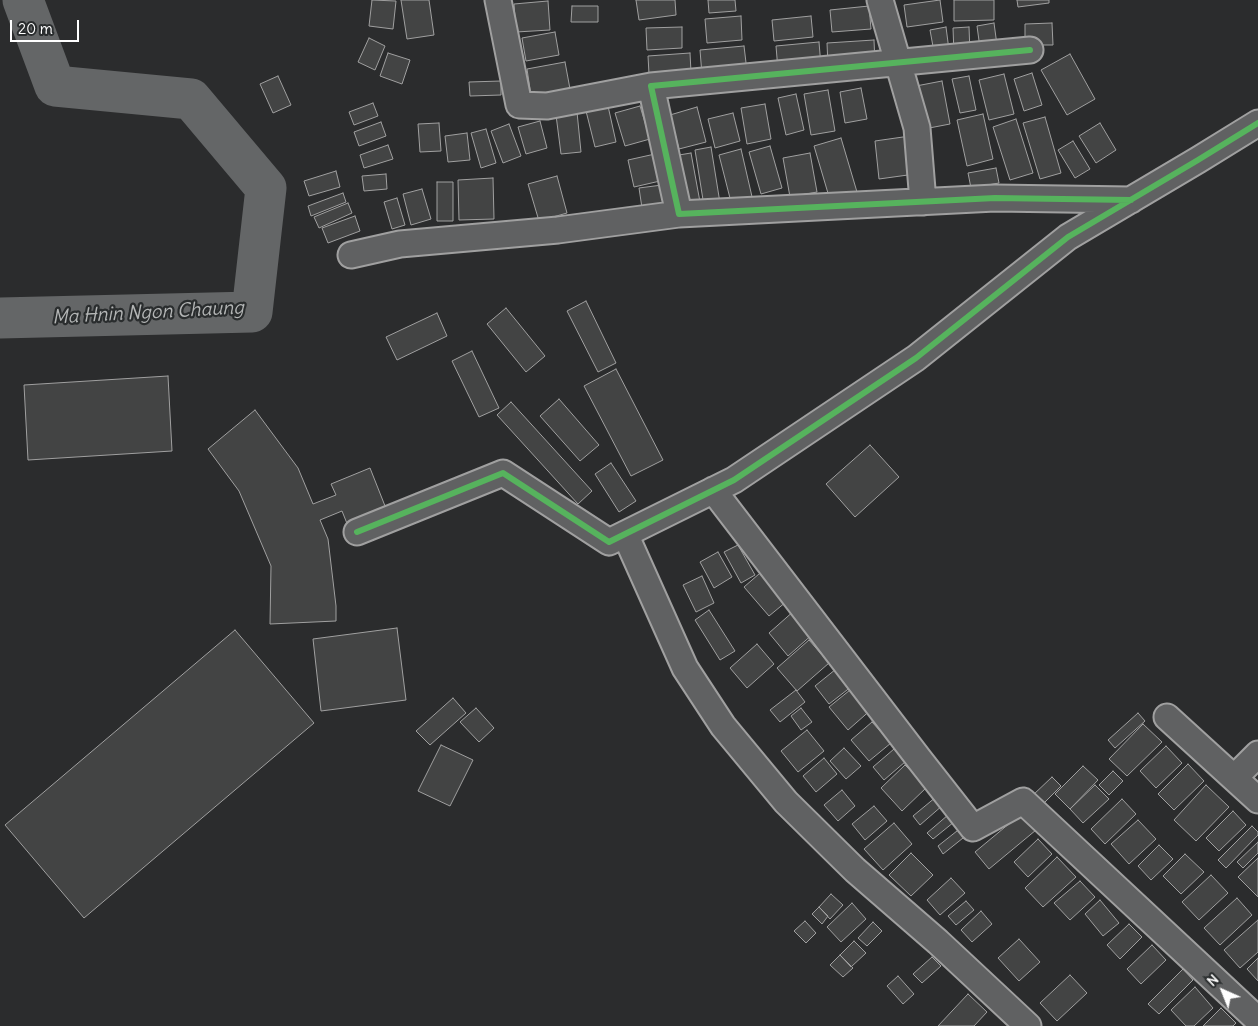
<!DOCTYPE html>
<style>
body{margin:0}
#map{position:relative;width:1258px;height:1026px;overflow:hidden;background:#2b2c2d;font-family:Delius,sans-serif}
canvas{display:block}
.north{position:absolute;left:1198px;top:966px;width:50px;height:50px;-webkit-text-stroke:4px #2a2d2e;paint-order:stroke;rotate:316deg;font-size:14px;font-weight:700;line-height:20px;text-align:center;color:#fff}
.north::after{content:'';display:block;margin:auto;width:18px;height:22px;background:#fff;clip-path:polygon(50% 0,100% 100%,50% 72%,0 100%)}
.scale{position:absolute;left:10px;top:20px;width:69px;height:22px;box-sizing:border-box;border:2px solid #fff;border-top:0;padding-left:6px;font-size:15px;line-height:18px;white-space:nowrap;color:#fff;-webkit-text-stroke:4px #2a2d2e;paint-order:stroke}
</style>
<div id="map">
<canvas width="1258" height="1026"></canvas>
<div class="north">N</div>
<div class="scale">20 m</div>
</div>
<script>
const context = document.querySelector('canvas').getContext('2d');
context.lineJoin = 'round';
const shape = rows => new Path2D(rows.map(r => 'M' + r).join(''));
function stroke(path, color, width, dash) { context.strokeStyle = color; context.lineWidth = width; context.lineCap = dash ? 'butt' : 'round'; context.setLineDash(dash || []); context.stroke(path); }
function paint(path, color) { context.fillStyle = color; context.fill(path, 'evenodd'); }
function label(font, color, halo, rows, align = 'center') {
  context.font = font + ' Delius,sans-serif'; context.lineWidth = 4.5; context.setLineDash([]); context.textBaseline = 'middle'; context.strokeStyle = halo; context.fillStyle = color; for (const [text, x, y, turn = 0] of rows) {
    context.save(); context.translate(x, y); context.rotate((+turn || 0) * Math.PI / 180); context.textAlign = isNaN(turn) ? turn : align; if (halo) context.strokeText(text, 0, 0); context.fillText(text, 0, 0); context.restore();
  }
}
stroke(shape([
 [0,318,252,312,266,188,191,99,55,86,23,0]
]), '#646667', 41);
const building = shape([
 [372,0,396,1,393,29,369,26,372,0],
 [401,0,429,0,434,35,407,39,401,0],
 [636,0,675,0,676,15,639,20,636,0],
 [708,0,735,0,736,11,709,13,708,0],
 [940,0,943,22,907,27,904,5,940,0],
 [954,0,994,0,994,20,954,21,954,0],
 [1017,0,1049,0,1049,3,1018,7,1017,0],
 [548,1,550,30,516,32,514,4,548,1],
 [572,6,598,6,598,22,571,22,572,6],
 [869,6,871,29,832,32,830,10,869,6],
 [741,16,742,40,707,43,705,19,741,16],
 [811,16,813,37,774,41,772,20,811,16],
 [994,23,997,45,980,48,977,26,994,23],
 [1052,23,1053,45,1025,45,1025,24,1052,23],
 [682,27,682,48,647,50,646,28,682,27],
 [946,27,949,50,934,52,930,30,946,27],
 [969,27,970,53,954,54,953,28,969,27],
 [555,32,559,55,526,61,522,38,555,32],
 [369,38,385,46,375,70,358,62,369,38],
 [874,40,875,63,828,66,827,43,874,40],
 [819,42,821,66,778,70,776,46,819,42],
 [744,46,747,71,702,75,700,50,744,46],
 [388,53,410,60,402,84,380,76,388,53],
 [690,53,691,72,649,74,648,56,690,53],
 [1070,54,1095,99,1067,115,1041,70,1070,54],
 [565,62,570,89,531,96,527,69,565,62],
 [1032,73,1042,105,1024,111,1014,79,1032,73],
 [1004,74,1014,114,989,120,979,80,1004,74],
 [278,76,291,105,273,113,260,84,278,76],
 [969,76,976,110,960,113,952,79,969,76],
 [501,81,501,95,470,96,469,82,501,81],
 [942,81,950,124,924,129,916,86,942,81],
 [861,88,867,119,845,123,840,92,861,88],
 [828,90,835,131,811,135,804,94,828,90],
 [796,94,804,130,786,135,778,98,796,94],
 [373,103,378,116,354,125,349,112,373,103],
 [765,104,771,139,747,144,741,108,765,104],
 [608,106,616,142,595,147,586,111,608,106],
 [640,106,650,139,625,146,615,113,640,106],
 [697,107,706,142,679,149,670,115,697,107],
 [577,112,581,152,561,154,556,115,577,112],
 [733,113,740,141,715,148,708,119,733,113],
 [983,114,993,159,967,166,957,120,983,114],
 [1045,117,1061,173,1040,179,1023,123,1045,117],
 [1016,119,1033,173,1010,180,993,127,1016,119],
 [540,121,547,148,526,154,518,127,540,121],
 [381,122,386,136,359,146,354,132,381,122],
 [439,123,441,151,420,152,418,124,439,123],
 [1100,123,1116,150,1096,163,1079,136,1100,123],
 [509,124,521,156,503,163,491,131,509,124],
 [486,129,496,163,481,168,471,133,486,129],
 [467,133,470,160,448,162,445,136,467,133],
 [910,136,915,174,879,179,875,141,910,136],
 [841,138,857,192,830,200,814,146,841,138],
 [1073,141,1090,169,1075,178,1058,150,1073,141],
 [388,145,393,159,364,168,360,155,388,145],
 [770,146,782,188,761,194,749,152,770,146],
 [711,147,720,203,704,206,695,150,711,147],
 [741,149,753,201,732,206,719,155,741,149],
 [691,153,700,202,688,205,679,155,691,153],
 [810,153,817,192,790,197,783,158,810,153],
 [655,154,660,181,634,187,628,160,655,154],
 [996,168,999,183,971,188,968,173,996,168],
 [336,171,340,187,309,196,304,181,336,171],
 [386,174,387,189,364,191,362,176,386,174],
 [557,176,567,213,539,221,528,184,557,176],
 [493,178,494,219,459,220,458,180,493,178],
 [437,182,453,182,453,221,437,221,437,182],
 [662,185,664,205,642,208,639,188,662,185],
 [422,189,431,219,411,225,403,194,422,189],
 [343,193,346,202,311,216,308,206,343,193],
 [397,198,405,225,392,229,384,202,397,198],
 [348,203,352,213,319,228,314,217,348,203],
 [355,216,360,231,328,243,322,228,355,216],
 [586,301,616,363,598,372,567,311,586,301],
 [506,308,545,356,526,372,487,324,506,308],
 [437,313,447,336,397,360,386,337,437,313],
 [472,351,499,408,479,417,452,361,472,351],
 [616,369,663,460,631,476,584,386,616,369],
 [168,376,172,451,28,460,24,385,168,376],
 [559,399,599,445,580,461,540,416,559,399],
 [511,402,592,491,578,504,497,415,511,402],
 [255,410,298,468,313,504,336,495,331,484,370,468,387,511,348,526,342,511,320,520,328,539,336,606,336,621,270,624,271,566,239,491,208,449,255,410],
 [870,445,899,477,855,517,826,484,870,445],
 [611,463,636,501,619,512,595,474,611,463],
 [738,545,755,575,741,583,724,552,738,545],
 [718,552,732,577,714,588,700,562,718,552],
 [767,567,792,597,769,616,744,587,767,567],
 [702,576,714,603,696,612,683,585,702,576],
 [709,610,735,651,720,660,695,620,709,610],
 [795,610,814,633,788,656,769,633,795,610],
 [397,628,406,700,321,711,313,639,397,628],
 [235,630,314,723,84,918,5,825,235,630],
 [809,640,829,663,797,691,777,668,809,640],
 [757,644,774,664,747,688,730,668,757,644],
 [841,665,856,683,829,704,815,686,841,665],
 [855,686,873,708,848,730,829,707,855,686],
 [796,690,805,702,780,722,770,710,796,690],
 [453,698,466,713,430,745,416,731,453,698],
 [476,708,494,728,479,742,460,722,476,708],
 [801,708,812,722,801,730,791,716,801,708],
 [1138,713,1145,721,1115,748,1108,740,1138,713],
 [872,722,891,743,869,761,851,740,872,722],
 [1143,724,1162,742,1127,776,1109,759,1143,724],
 [807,730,824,751,798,772,781,751,807,730],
 [441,745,473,760,450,806,418,791,441,745],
 [1166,746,1182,763,1156,788,1140,771,1166,746],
 [844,748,861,766,846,779,830,761,844,748],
 [894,749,905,762,884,780,873,767,894,749],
 [824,758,837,774,816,792,803,776,824,758],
 [1188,764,1204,781,1174,810,1158,794,1188,764],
 [905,765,927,787,902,811,881,788,905,765],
 [1083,766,1098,780,1070,809,1055,794,1083,766],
 [1113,771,1123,781,1109,795,1099,785,1113,771],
 [1052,777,1061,786,1041,806,1032,796,1052,777],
 [1095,785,1109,799,1083,823,1070,809,1095,785],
 [1206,785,1229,807,1196,841,1174,820,1206,785],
 [842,790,855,806,838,821,824,805,842,790],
 [936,797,943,805,920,825,913,816,936,797],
 [1122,799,1136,814,1105,844,1091,829,1122,799],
 [874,806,887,821,865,840,852,824,874,806],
 [1233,811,1246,825,1219,851,1206,838,1233,811],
 [1022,813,1036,830,989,869,975,852,1022,813],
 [948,815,954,822,933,839,927,833,948,815],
 [1138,820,1156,839,1129,864,1111,844,1138,820],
 [894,823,912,844,883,870,864,849,894,823],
 [1252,826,1258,832,1258,835,1226,868,1218,860,1252,826],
 [962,827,968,834,943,854,938,846,962,827],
 [1038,839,1052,854,1028,877,1014,862,1038,839],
 [1258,842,1258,853,1243,868,1237,862,1258,842],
 [1159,845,1173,859,1151,880,1138,866,1159,845],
 [911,853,933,875,911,896,889,875,911,853],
 [1185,854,1204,872,1181,894,1163,876,1185,854],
 [1057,857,1076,877,1043,907,1025,888,1057,857],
 [1258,858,1258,897,1238,877,1258,858],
 [1211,875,1228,893,1199,920,1182,902,1211,875],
 [951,878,965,893,940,915,927,900,951,878],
 [1080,881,1095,897,1070,920,1054,903,1080,881],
 [831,894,843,905,830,919,819,907,831,894],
 [1237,898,1252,915,1220,945,1204,928,1237,898],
 [1100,900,1119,923,1103,936,1085,914,1100,900],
 [966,901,974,910,956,925,948,916,966,901],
 [852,903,866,919,841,942,827,927,852,903],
 [819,907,828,916,822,924,812,914,819,907],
 [981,911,992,924,972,942,961,930,981,911],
 [1258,920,1258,952,1240,968,1224,950,1258,920],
 [805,921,816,933,806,943,794,931,805,921],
 [873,922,882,931,867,946,858,938,873,922],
 [1129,924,1142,937,1120,959,1107,945,1129,924],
 [1019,939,1040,962,1019,981,998,958,1019,939],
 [854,941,866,953,851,967,840,955,854,941],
 [1152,945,1166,960,1141,984,1127,969,1152,945],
 [840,955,853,968,843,977,830,965,840,955],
 [932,957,941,966,922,983,913,974,932,957],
 [1258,958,1258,981,1247,969,1258,958],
 [1183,969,1193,980,1159,1014,1148,1004,1183,969],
 [1070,975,1087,993,1057,1021,1040,1003,1070,975],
 [898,976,914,994,903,1004,887,986,898,976],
 [1195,987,1213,1008,1194,1026,1186,1026,1171,1010,1195,987],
 [968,994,987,1012,974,1026,938,1026,968,994],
 [1221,1008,1236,1023,1233,1026,1203,1026,1221,1008]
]);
paint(building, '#434444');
stroke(building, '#a0a0a0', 1);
const street = shape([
 [498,0,519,105,547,106,651,86],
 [880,0,917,128,923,202],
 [1030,50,651,86,679,214,995,198,1131,200],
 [351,255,400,244,558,230,679,214],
 [713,490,919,759,973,828,1023,801,1258,1020],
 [357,532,503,473,609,542,734,480,916,358,1068,237,1198,160,1258,123],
 [625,534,685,668,723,726,786,802,855,870,938,942,1028,1026],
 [1167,717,1258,800],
 [1234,778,1258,754]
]);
stroke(street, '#a0a0a0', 29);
stroke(street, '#606162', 25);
stroke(shape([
 [1030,50,651,86,679,214,995,198,1131,200],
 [357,532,503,473,609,542,734,480,916,358,1068,237,1198,160,1258,123]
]), '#56b35d', 6);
label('italic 19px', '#b4b6b6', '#2a2d2e', [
 ["Ma Hnin Ngon Chaung",148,313,-3]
]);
</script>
